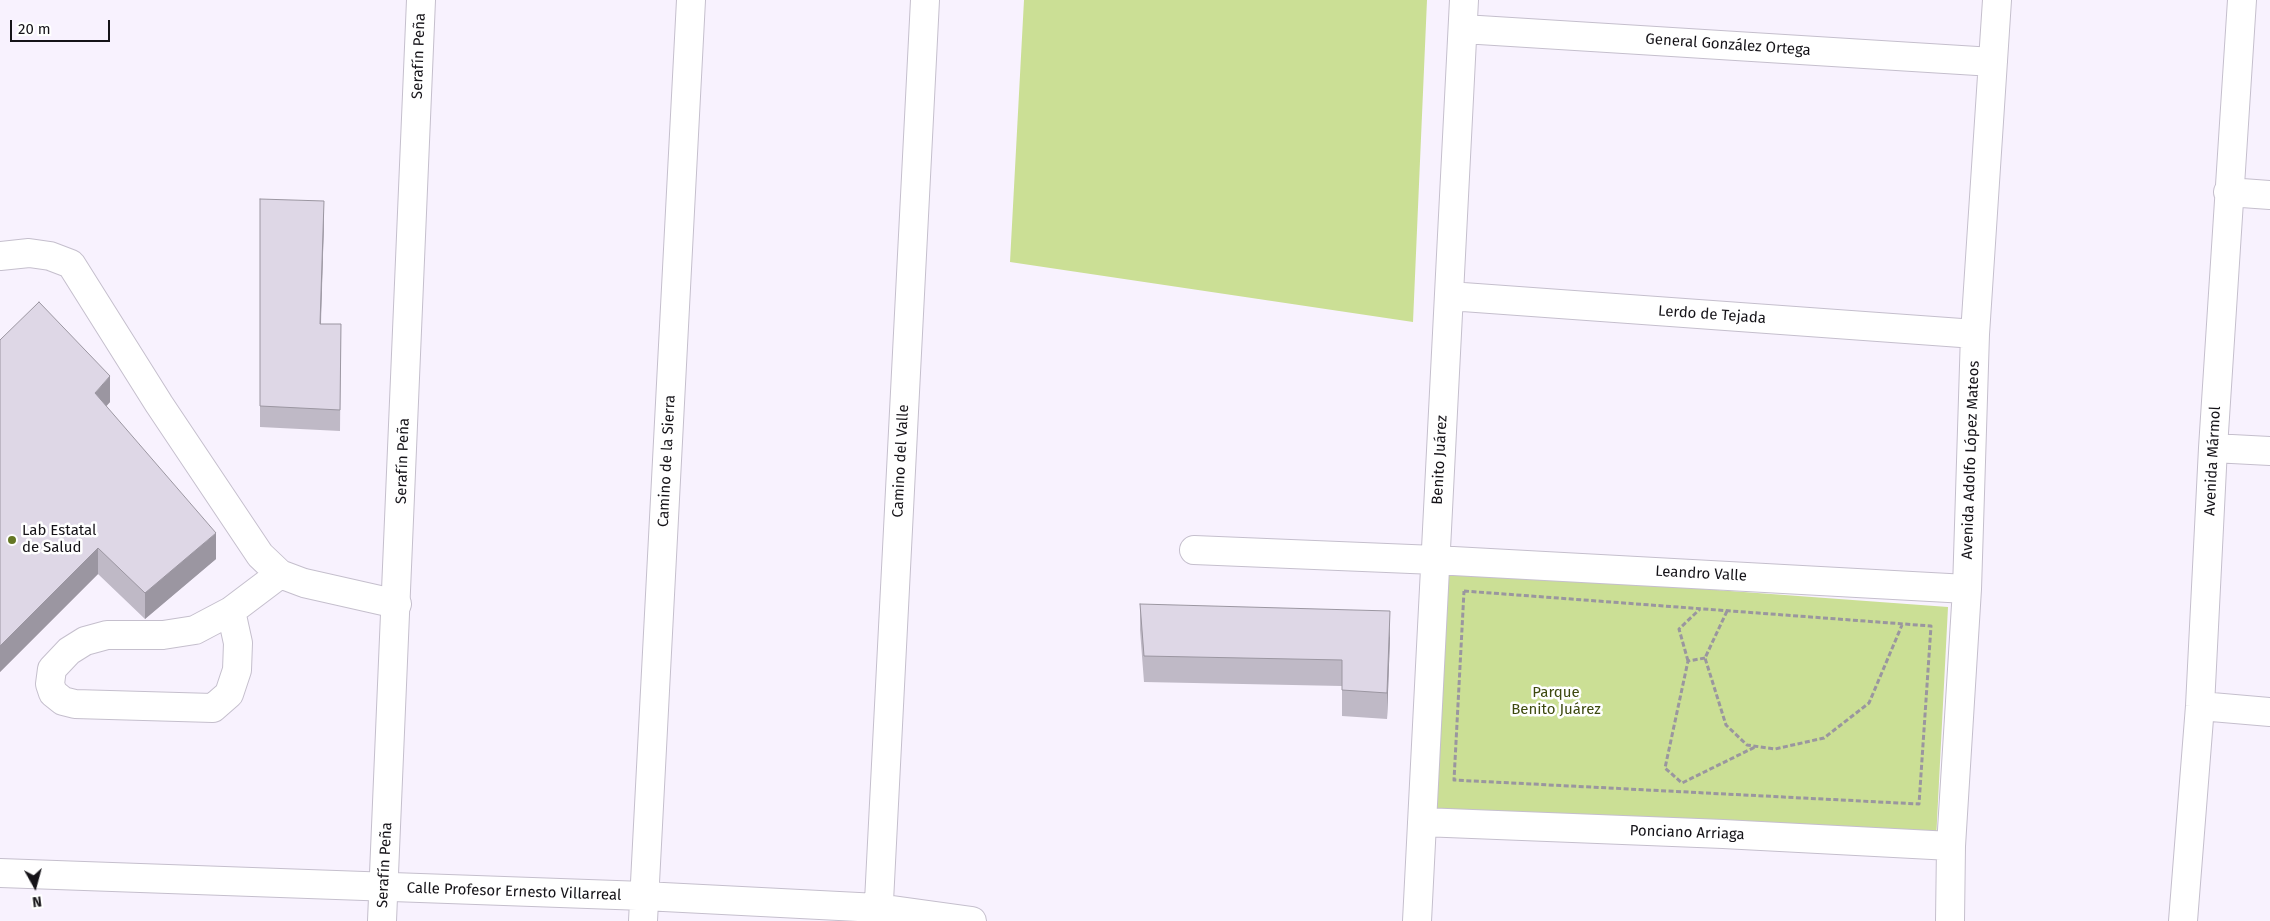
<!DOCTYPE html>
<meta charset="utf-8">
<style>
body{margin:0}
#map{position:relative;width:2270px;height:921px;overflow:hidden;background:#f8f2fe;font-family:"Fira Sans",sans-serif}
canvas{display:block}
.north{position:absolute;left:10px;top:861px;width:50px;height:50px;-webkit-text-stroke:4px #fff;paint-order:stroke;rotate:173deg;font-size:14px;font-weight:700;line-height:20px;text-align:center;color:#151318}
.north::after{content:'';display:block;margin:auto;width:18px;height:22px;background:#151318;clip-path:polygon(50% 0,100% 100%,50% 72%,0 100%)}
.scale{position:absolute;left:10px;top:20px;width:100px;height:22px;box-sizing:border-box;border:2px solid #151318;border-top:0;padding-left:6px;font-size:15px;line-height:18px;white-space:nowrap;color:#151318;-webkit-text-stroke:4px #fff;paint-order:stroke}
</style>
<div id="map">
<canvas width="2270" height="921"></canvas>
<div class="north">N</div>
<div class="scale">20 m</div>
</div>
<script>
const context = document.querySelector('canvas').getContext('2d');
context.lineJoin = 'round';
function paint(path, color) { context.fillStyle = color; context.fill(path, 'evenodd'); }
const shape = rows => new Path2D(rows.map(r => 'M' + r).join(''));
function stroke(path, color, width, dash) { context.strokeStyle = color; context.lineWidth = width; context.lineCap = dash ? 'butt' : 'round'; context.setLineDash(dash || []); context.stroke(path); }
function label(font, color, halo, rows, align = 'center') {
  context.font = font + ' "Fira Sans",sans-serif'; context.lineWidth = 5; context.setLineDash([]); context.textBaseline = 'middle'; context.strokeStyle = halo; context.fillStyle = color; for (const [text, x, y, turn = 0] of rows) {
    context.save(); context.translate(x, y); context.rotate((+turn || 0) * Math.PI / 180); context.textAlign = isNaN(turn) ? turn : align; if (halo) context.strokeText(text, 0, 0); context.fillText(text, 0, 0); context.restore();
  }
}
paint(shape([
 [1024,0,1427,0,1413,322,1010,262],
 [1444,570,1948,607,1936,840,1422,822]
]), '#cbdf95');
const minor = shape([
 [1463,29,1993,62],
 [2228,192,2270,195],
 [0,256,29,253,50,256,71,264,159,404,260,555,280,574,304,583,397,604],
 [1449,296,1975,334],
 [2213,448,2270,451],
 [1194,550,1435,560,1967,589],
 [231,611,238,643,237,670,229,694,213,708,75,704,63,701,53,693,50,684,52,669,69,651,85,641,107,635,163,635,195,630,231,611,280,574],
 [2200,706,2270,712],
 [1422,822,1723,834,1951,846],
 [0,873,644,896,878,908,972,921],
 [643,921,691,0],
 [878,921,925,0],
 [1417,921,1464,0],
 [1950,921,1951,846,1967,589,1975,334,1997,0],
 [2183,921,2200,706,2213,448,2242,0]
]);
const major = shape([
 [382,921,421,0]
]);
stroke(minor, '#c5bfcd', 30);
stroke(major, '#c5bfcd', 30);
stroke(shape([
 [1464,591,1931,626,1919,804,1454,780,1464,591],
 [1727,611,1705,658,1726,725,1747,745,1775,749,1824,738,1869,703,1902,625],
 [1705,658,1688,661,1665,768,1682,783,1755,747],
 [1688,661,1679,629,1700,609]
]), '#9a969f', 3, [5, 2.5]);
stroke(minor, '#fff', 28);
stroke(major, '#fff', 28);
paint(shape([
 [260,199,324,221,321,324,341,324,340,431,260,427],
 [0,340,110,402,106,406,216,559,145,619,98,574,0,672],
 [1140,604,1390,637,1387,719,1342,716,1342,686,1144,682,1140,630]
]), '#bfb9c6');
paint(shape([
 [324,201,324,221,320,345,320,324],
 [110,376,110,402,95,419,95,393],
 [216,533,216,559,145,619,145,593],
 [98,548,98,574,0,672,0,646],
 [1390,611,1390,637,1387,719,1387,693]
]), '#9b96a1');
const building = shape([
 [260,199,324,201,320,324,341,324,340,410,260,406,260,199],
 [39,302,110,376,95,393,216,533,145,593,98,548,0,646,0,340,39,302],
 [1140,604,1390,611,1387,693,1342,690,1342,660,1144,656,1140,604]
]);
paint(building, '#ded7e6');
stroke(building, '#9b96a1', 1);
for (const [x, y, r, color] of [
 [12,540,5,"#647624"]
]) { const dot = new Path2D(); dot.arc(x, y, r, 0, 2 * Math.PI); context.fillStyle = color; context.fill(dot); stroke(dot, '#fff', 2); }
label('15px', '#151318', '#fff', [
 ["General González Ortega",1728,45,4],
 ["Serafín Peña",419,56,-88],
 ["Lerdo de Tejada",1712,315,4],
 ["Benito Juárez",1440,460,-87],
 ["Avenida Adolfo López Mateos",1971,460,-88],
 ["Serafín Peña",403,461,-88],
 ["Camino de la Sierra",667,461,-87],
 ["Camino del Valle",901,461,-87],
 ["Avenida Mármol",2213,461,-87],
 ["Leandro Valle",1701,574,3],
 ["Ponciano Arriaga",1687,833,2],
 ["Serafín Peña",385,865,-87],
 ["Calle Profesor Ernesto Villarreal",514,892,2]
]);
label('15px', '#151318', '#fff', [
 ["Lab Estatal",22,531],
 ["de Salud",22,548]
], 'left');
label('15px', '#3d490e', '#fff', [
 ["Parque",1556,693],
 ["Benito Juárez",1556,710]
]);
</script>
